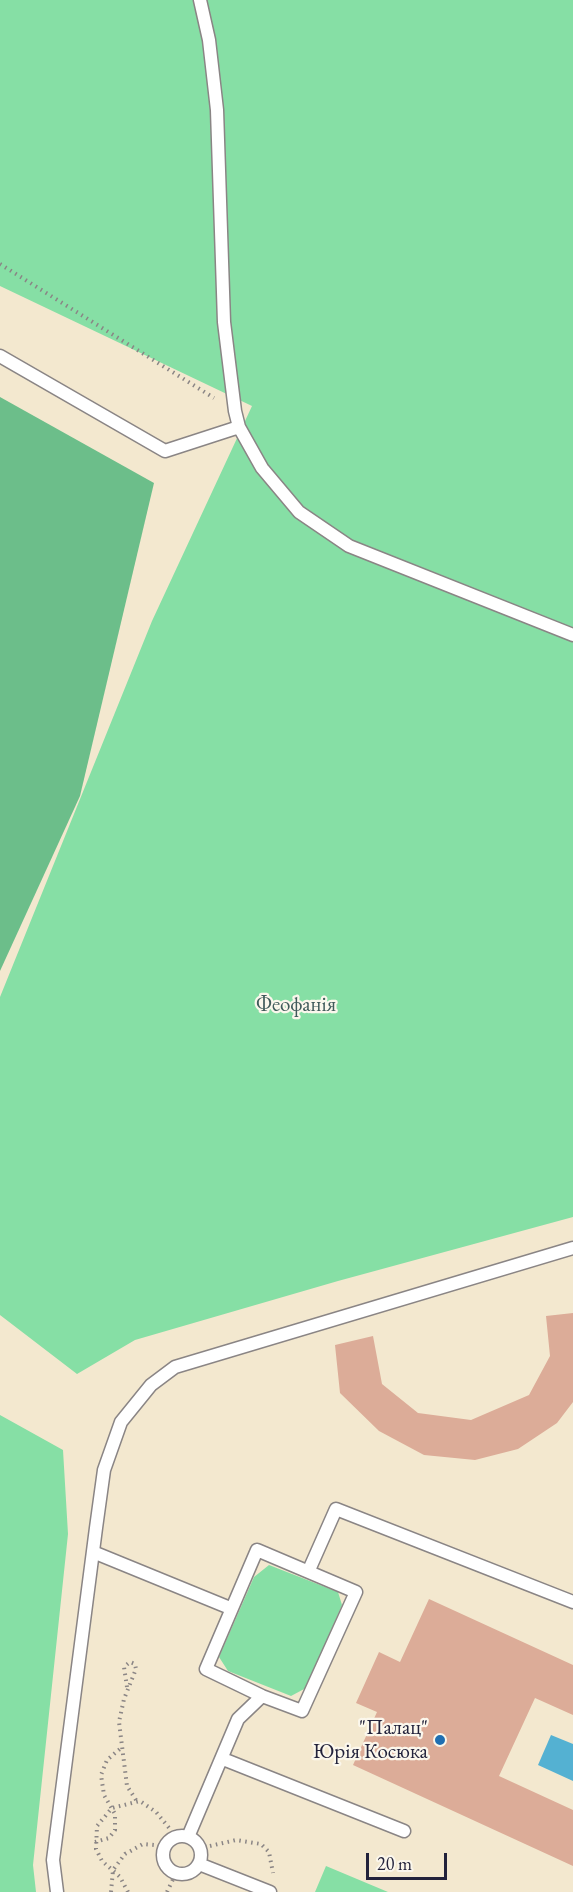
<!DOCTYPE html>
<meta charset="utf-8">
<style>
body{margin:0}
#map{position:relative;width:573px;height:1892px;overflow:hidden;background:#f3e8cf;font-family:"EB Garamond",serif}
canvas{display:block}
.scale{position:absolute;left:366px;top:1853px;width:81px;height:27px;box-sizing:border-box;border:3px solid #22223b;border-top:0;padding-left:8px;font-size:18px;line-height:21px;white-space:nowrap;color:#22223b;-webkit-text-stroke:4px #fbf7ec;paint-order:stroke}
</style>
<div id="map">
<canvas width="573" height="1892"></canvas>
<div class="scale">20 m</div>
</div>
<script>
const context = document.querySelector('canvas').getContext('2d');
context.lineJoin = 'round';
function paint(path, color) { context.fillStyle = color; context.fill(path, 'evenodd'); }
const shape = rows => new Path2D(rows.map(r => 'M' + r).join(''));
function stroke(path, color, width, dash) { context.strokeStyle = color; context.lineWidth = width; context.lineCap = dash ? 'butt' : 'round'; context.setLineDash(dash || []); context.stroke(path); }
function label(font, color, halo, rows, align = 'center') {
  context.font = font + ' "EB Garamond",serif'; context.lineWidth = 4.5; context.setLineDash([]); context.textBaseline = 'middle'; context.strokeStyle = halo; context.fillStyle = color; for (const [text, x, y, turn = 0] of rows) {
    context.save(); context.translate(x, y); context.rotate((+turn || 0) * Math.PI / 180); context.textAlign = isNaN(turn) ? turn : align; if (halo) context.strokeText(text, 0, 0); context.fillText(text, 0, 0); context.restore();
  }
}
paint(shape([
 [0,0,573,0,573,1217,338,1281,135,1340,77,1374,0,1315,0,997,152,621,252,406,0,286],
 [0,1415,63,1450,68,1534,33,1865,36,1892,0,1892],
 [269,1565,338,1592,342,1605,306,1688,291,1696,228,1671,219,1657,254,1577],
 [326,1866,388,1892,315,1892]
]), '#86dfa5');
paint(shape([
 [0,397,154,483,80,796,0,971]
]), '#6cbe8a');
paint(shape([
 [551,1735,573,1744,573,1781,538,1765]
]), '#54b1d2');
paint(shape([
 [573,1313,573,1402,557,1423,518,1449,475,1460,424,1455,379,1431,340,1393,335,1345,373,1336,382,1384,418,1413,471,1420,529,1395,550,1356,546,1316],
 [429,1599,573,1665,573,1715,535,1698,499,1776,573,1810,573,1866,353,1765,377,1712,356,1703,379,1652,400,1662]
]), '#dcac98');
const service = shape([
 [200,0,209,40,217,110,224,322,235,411,239,427,262,468,299,512,349,546,573,635],
 [0,356,165,451,239,427],
 [257,1550,356,1592,302,1711,262,1696,206,1669,257,1550],
 [93,1552,230,1608],
 [309,1570,336,1509,573,1602],
 [223,1759,404,1831],
 '163 1855a19 19 0 1 1 38 0a19 19 0 1 1-38 0Z',
 [188,1837,238,1719,262,1696],
 [199,1864,270,1892],
 [57,1892,53,1860,96,1528,104,1470,121,1422,151,1385,175,1367,573,1248]
]);
stroke(service, '#8a8585', 15);
stroke(shape([
 [0,264,214,398],
 [127,1687,124,1667,130,1662,135,1664,136,1669,124,1699,119,1722,127,1786,136,1800],
 [95,1842,109,1838,115,1830,115,1814,104,1795,101,1775,107,1760,121,1748],
 [210,1846,236,1840,261,1844,269,1852,273,1873],
 [111,1892,113,1870,125,1854,143,1844,166,1846],
 [128,1892,120,1877,102,1861,96,1849,97,1826,112,1808,140,1801,156,1812,170,1829],
 [167,1892,176,1873]
]), '#8a8585', 4, [1.5, 4.5]);
stroke(service, '#fff', 12);
for (const [x, y, r, color] of [
 [440,1740,6,"#1f6fb2"]
]) { const dot = new Path2D(); dot.arc(x, y, r, 0, 2 * Math.PI); context.fillStyle = color; context.fill(dot); stroke(dot, '#fbf7ec', 2); }
label('21px', '#405b5b', '#fbf7ec', [
 ["Феофанія",296,1005]
]);
label('21px', '#22223b', '#fbf7ec', [
 ["\"Палац\"",428,1728],
 ["Юрія Косюка",428,1752]
], 'right');
</script>
